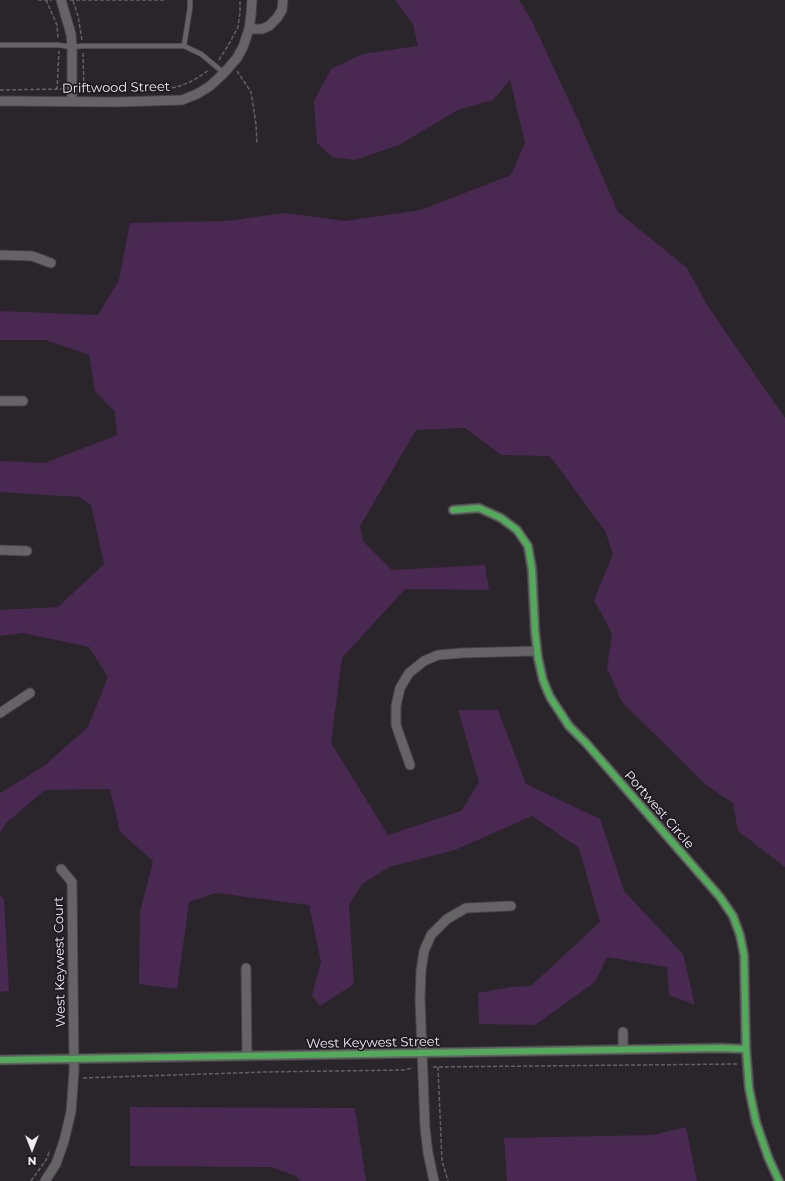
<!DOCTYPE html>
<style>
body{margin:0}
#map{position:relative;width:785px;height:1181px;overflow:hidden;background:#29252a;font-family:Montserrat,sans-serif}
canvas{display:block}
.north{position:absolute;left:12px;top:1129px;width:40px;height:40px;-webkit-text-stroke:3px #201922;paint-order:stroke;rotate:180deg;font-size:11px;font-weight:700;line-height:16px;text-align:center;color:#efebf1}
.north::after{content:'';display:block;margin:auto;width:14px;height:18px;background:#efebf1;clip-path:polygon(50% 0,100% 100%,50% 72%,0 100%)}
</style>
<div id="map">
<canvas width="785" height="1181"></canvas>
<div class="north">N</div>
</div>
<script>
const context = document.querySelector('canvas').getContext('2d');
context.lineJoin = 'round';
function paint(path, color) { context.fillStyle = color; context.fill(path, 'evenodd'); }
const shape = rows => new Path2D(rows.map(r => 'M' + r).join(''));
function stroke(path, color, width, dash) { context.strokeStyle = color; context.lineWidth = width; context.lineCap = dash ? 'butt' : 'round'; context.setLineDash(dash || []); context.stroke(path); }
function label(font, color, halo, rows, align = 'center') {
  context.font = font + ' Montserrat,sans-serif'; context.lineWidth = 3.5; context.setLineDash([]); context.textBaseline = 'middle'; context.strokeStyle = halo; context.fillStyle = color; for (const [text, x, y, turn = 0] of rows) {
    context.save(); context.translate(x, y); context.rotate((+turn || 0) * Math.PI / 180); context.textAlign = isNaN(turn) ? turn : align; if (halo) context.strokeText(text, 0, 0); context.fillText(text, 0, 0); context.restore();
  }
}
paint(shape([
 [395,0,519,0,531,19,578,120,618,212,687,268,707,305,785,418,785,867,738,831,733,803,706,785,622,702,607,668,612,633,594,600,613,554,605,531,550,456,501,455,465,428,416,430,360,526,363,541,392,570,485,565,489,590,405,589,342,658,331,743,388,835,461,811,479,782,458,710,498,710,526,784,600,819,624,891,683,954,695,1005,669,995,667,967,607,957,595,982,535,1025,479,1024,478,993,511,987,531,986,600,922,579,848,532,816,455,850,389,867,362,884,349,905,354,984,320,1006,312,995,321,962,309,905,216,893,189,902,177,989,139,984,140,912,153,861,120,832,110,789,45,790,6,823,0,833,0,793,44,766,88,727,108,677,89,647,23,633,0,636,0,610,58,607,104,564,91,505,79,497,0,492,0,461,45,463,117,435,115,412,95,391,89,355,46,340,0,340,0,311,98,315,119,280,130,223,227,221,284,213,345,221,421,210,511,175,525,143,510,80,493,100,458,110,399,145,355,160,332,157,317,143,314,101,331,69,363,54,418,46,413,24],
 [0,895,4,899,9,991,0,992],
 [130,1107,355,1108,366,1181,300,1181,296,1176,271,1167,130,1166],
 [686,1127,697,1181,507,1181,504,1138,652,1135]
]), '#492952');
const service = shape([
 [0,45,58,45,72,47,82,46,184,46,190,8,190,0],
 [184,46,201,54,224,73]
]);
const minor = shape([
 [61,0,71,34,72,47,72,102],
 [249,29,262,29,269,26,277,18,282,10,283,0],
 [0,101,118,102,182,100,197,94,210,86,224,73,237,58,243,47,249,29,251,15,252,0],
 [0,255,32,256,51,263],
 [0,401,23,401],
 [453,510,479,508,501,518,517,530,528,546,532,569,535,631,538,658,543,680,550,697,569,726,586,743,720,897,733,916,740,935,744,955,746,1049,749,1088,756,1122,768,1157,779,1181],
 [0,550,27,551],
 [0,713,30,693],
 [410,765,396,725,396,706,400,688,409,673,424,661,438,655,462,653,537,651],
 [246,968,247,1056],
 [623,1050,623,1032],
 [0,1060,720,1048,746,1049],
 [45,1181,56,1164,64,1141,71,1112,74,1071,72,882,61,869],
 [434,1181,428,1153,425,1128,420,999,421,971,424,951,431,935,447,919,466,908,511,906]
]);
stroke(service, '#464347', 6);
stroke(minor, '#464347', 11);
stroke(shape([
 [38,0,52,0],
 [46,0,57,25,58,38],
 [70,0,164,0],
 [73,1,78,16,82,40],
 [83,53,84,90],
 [219,60,229,44,238,27,240,13,240,0],
 [237,71,251,92,256,124,257,144],
 [82,89,159,90,177,87,190,82,199,77,209,70],
 [0,90,62,89],
 [57,90,59,51],
 [433,1067,737,1064],
 [438,1067,442,1161,448,1181],
 [83,1078,264,1072,404,1070,413,1068],
 [31,1181,46,1160,50,1150]
]), '#646166', 1.5, [4, 2]);
stroke(service, '#666366', 4.5);
stroke(minor, '#666366', 9);
stroke(shape([
 [453,510,479,508,501,518,517,530,528,546,532,569,535,631,538,658,543,680,550,697,569,726,586,743,720,897,733,916,740,935,744,955,746,1049,749,1088,756,1122,768,1157,779,1181],
 [0,1060,720,1048,746,1049]
]), '#51ab58', 6);
label('13px', '#efebf1', '#201922', [
 ["Driftwood Street",116,88,-1],
 ["Portwest Circle",659,810,49],
 ["West Keywest Court",60,962,-91],
 ["West Keywest Street",373,1043,-1]
]);
</script>
